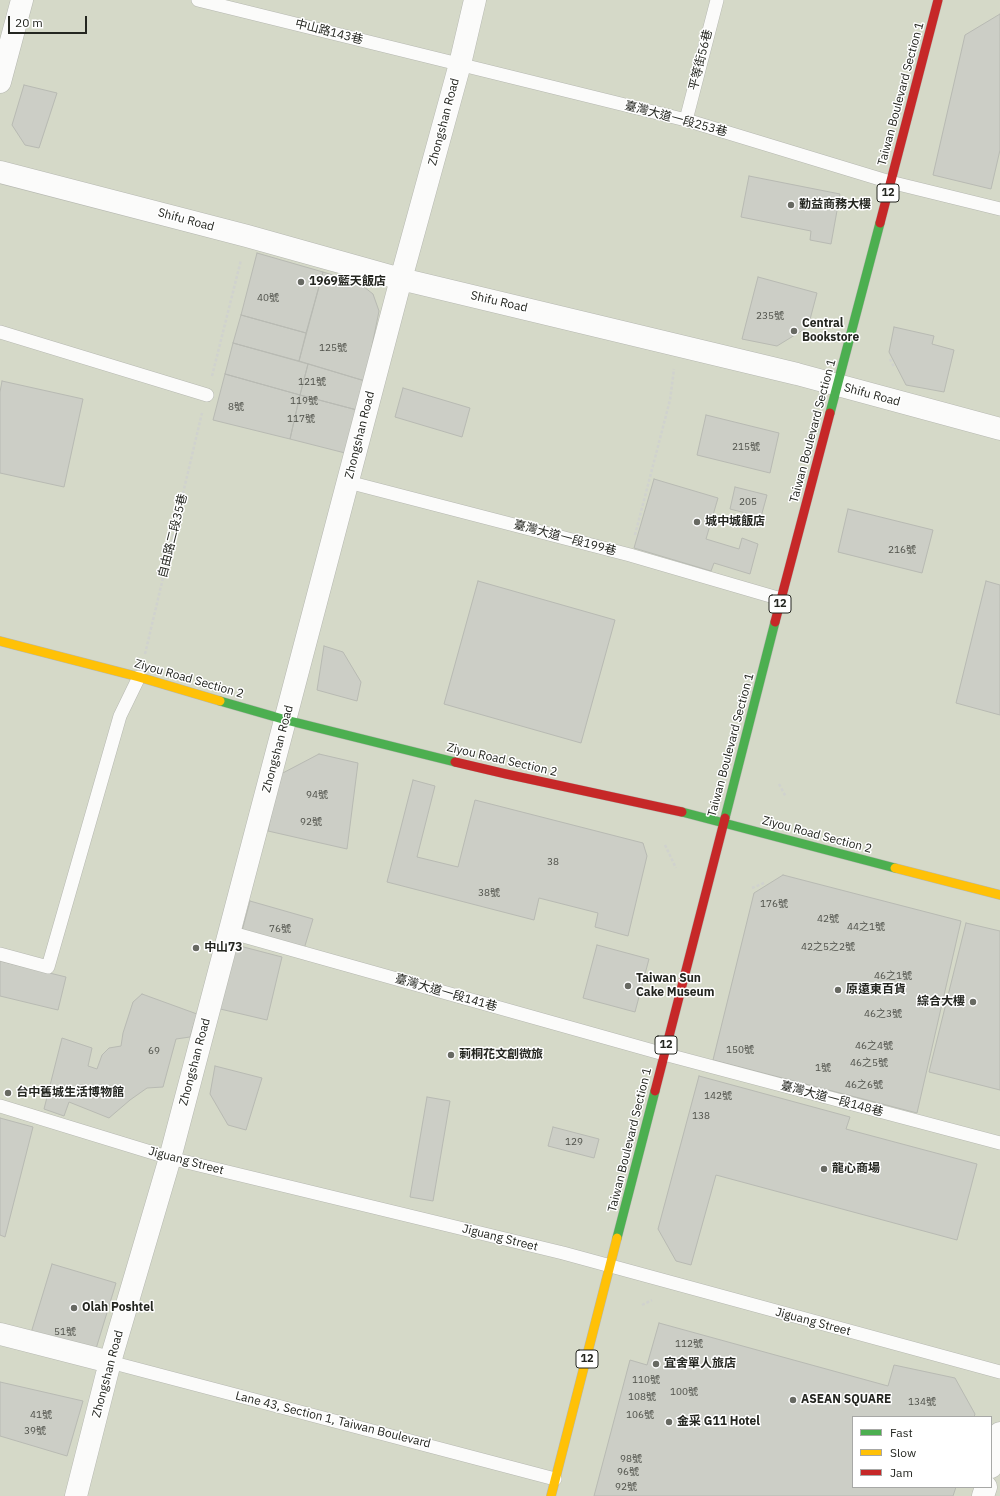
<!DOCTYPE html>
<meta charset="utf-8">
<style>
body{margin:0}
#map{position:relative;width:1000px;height:1496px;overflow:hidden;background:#e3e6dc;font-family:"IBM Plex Sans",sans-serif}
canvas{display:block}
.legend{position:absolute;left:852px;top:1416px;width:140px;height:72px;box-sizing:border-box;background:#fff;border:1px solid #a7a8a6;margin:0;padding:5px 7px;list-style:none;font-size:12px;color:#242620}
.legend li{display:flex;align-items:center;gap:8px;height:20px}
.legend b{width:20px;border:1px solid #a7a8a6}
.scale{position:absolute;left:8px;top:16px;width:79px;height:18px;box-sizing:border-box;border:2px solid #242620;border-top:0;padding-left:5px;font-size:12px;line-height:14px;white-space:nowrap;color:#242620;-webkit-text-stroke:3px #fff;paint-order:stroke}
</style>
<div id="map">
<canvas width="1000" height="1496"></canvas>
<ul class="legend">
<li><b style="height:5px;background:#4caf50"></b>Fast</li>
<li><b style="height:5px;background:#ffc107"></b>Slow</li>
<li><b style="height:5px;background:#c62828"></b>Jam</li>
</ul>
<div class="scale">20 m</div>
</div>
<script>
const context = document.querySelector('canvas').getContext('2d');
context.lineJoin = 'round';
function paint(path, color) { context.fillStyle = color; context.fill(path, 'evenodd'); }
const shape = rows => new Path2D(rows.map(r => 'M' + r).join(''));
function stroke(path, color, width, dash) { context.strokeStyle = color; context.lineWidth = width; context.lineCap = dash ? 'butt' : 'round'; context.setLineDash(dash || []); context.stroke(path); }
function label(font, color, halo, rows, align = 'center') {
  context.font = font + ' "IBM Plex Sans","Noto Sans TC",sans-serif'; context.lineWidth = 3; context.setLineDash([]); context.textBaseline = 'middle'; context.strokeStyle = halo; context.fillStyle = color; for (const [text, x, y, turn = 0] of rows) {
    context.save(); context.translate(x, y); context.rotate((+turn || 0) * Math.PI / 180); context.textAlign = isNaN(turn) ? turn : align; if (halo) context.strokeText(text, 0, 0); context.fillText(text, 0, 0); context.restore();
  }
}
paint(shape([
 [0,0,1000,0,1000,1496,0,1496],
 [853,1417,991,1417,991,1487,853,1487]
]), '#d5d9c8');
const building = shape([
 [1000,14,1000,150,991,189,933,175,965,35,1000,14],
 [24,85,57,93,39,148,25,145,12,125,24,85],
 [749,176,840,194,831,244,810,240,811,231,741,217,749,176],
 [257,253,323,272,306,333,241,315,257,253],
 [323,272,359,283,373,294,379,311,365,381,299,361,323,272],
 [758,277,817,293,808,327,777,346,742,339,758,277],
 [241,315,306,333,299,361,233,343,241,315],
 [894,327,934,336,932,344,954,350,944,392,906,385,889,352,894,327],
 [233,343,308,364,300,395,225,374,233,343],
 [308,364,365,381,357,410,300,395,308,364],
 [225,374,300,395,290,439,213,420,225,374],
 [2,381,83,399,64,487,0,473,0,392,2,381],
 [403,388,470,408,462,437,395,417,403,388],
 [300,395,357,410,349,454,290,439,300,395],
 [706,415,779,433,770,473,697,455,706,415],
 [654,479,718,498,706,539,739,549,742,538,758,544,750,574,714,563,711,571,634,548,654,479],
 [735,487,767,495,761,517,730,509,735,487],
 [848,509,933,530,922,573,838,552,848,509],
 [478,581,615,620,581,743,444,704,478,581],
 [986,581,1000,585,1000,715,956,703,986,581],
 [324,646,343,652,361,682,357,701,317,690,324,646],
 [319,754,358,763,347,849,268,831,279,775,319,754],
 [413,780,435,786,417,857,458,867,475,800,643,843,647,856,628,936,595,927,598,913,539,898,534,920,387,882,413,780],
 [783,875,961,921,917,1113,713,1060,754,893,783,875],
 [250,901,313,919,304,949,242,931,250,901],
 [966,923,1000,931,1000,1090,929,1072,966,923],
 [232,944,282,957,267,1020,216,1008,232,944],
 [597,945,649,959,635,1012,583,998,597,945],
 [0,961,66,977,58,1010,0,996,0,961],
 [142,994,197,1014,190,1037,176,1039,163,1087,147,1088,130,1100,109,1118,69,1102,64,1116,44,1109,62,1038,92,1048,88,1066,97,1069,102,1055,109,1048,121,1046,123,1033,133,1002,142,994],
 [215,1066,262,1078,246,1130,228,1125,210,1094,215,1066],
 [699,1076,850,1117,846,1129,977,1164,957,1240,716,1175,691,1265,676,1261,658,1229,699,1076],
 [427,1097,450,1101,433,1201,410,1197,427,1097],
 [0,1118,33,1127,5,1237,0,1235,0,1118],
 [553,1127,599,1139,594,1158,548,1146,553,1127],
 [52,1264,116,1283,95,1352,31,1333,52,1264],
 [659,1323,888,1386,894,1365,955,1378,975,1414,974,1417,853,1417,853,1487,956,1487,953,1496,594,1496,630,1360,647,1365,659,1323],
 [0,1382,83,1401,67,1456,0,1436,0,1382]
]);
paint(building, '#cccec6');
stroke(building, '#b8bab3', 1);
const lane = shape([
 [198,0,686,120,890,182,1000,209],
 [686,120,717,0],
 [0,332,207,395],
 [348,482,630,555,781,599],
 [229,932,664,1054,1000,1143],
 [0,954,48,967,120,716,139,677],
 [0,1106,170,1158,563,1253,1000,1372],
 [110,1362,555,1479]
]);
const street = shape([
 [0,82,22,0],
 [0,172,247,236,401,279,797,374,1000,429],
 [0,1334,110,1362],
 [991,1467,1000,1433],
 [76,1496,110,1362,170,1158,401,279,460,64,475,0],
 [983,1496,986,1487]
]);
const fast = shape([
 [830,413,880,223],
 [220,701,286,720,455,762],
 [682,812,895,868],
 [725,818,775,622],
 [617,1238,655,1091]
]);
const slow = shape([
 [0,641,139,677,220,701],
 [895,868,1000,895],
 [551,1496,617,1238]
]);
const jam = shape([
 [880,223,938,0],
 [775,622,830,413],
 [455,762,506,774,682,812],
 [655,1091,725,818]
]);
stroke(lane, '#b6b8b1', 14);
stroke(street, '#b6b8b1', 23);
stroke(fast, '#b6b8b1', 10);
stroke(slow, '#b6b8b1', 10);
stroke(jam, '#b6b8b1', 10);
stroke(shape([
 [890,359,894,367],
 [212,376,241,260],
 [635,535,670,400,674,369],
 [145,654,202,413],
 [779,784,786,797],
 [665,845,676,868],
 [752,888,764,883],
 [642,1305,652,1300]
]), '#d0d2ce', 2.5, [3, 2]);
stroke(lane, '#fbfbfa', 13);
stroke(street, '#fbfbfa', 22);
stroke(fast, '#4caf50', 9);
stroke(slow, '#ffc107', 9);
stroke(jam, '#c62828', 9);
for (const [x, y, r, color] of [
 [791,205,4,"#676962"],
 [301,282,4,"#676962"],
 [794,331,4,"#676962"],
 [697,522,4,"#676962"],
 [196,948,4,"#676962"],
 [628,986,4,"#676962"],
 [838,990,4,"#676962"],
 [973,1002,4,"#676962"],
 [451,1055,4,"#676962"],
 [8,1093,4,"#676962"],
 [824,1169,4,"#676962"],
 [74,1308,4,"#676962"],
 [656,1364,4,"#676962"],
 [793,1400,4,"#676962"],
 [669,1422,4,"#676962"]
]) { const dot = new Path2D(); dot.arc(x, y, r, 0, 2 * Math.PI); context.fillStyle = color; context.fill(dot); stroke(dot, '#fff', 1.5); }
label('10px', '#4f514a', null, [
 ["40號",268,298],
 ["235號",770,316],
 ["125號",333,348],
 ["121號",312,382],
 ["119號",304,401],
 ["8號",236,407],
 ["117號",301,419],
 ["215號",746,447],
 ["205",748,502],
 ["216號",902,550],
 ["94號",317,795],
 ["92號",311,822],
 ["38",553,862],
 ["38號",489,893],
 ["176號",774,904],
 ["42號",828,919],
 ["44之1號",866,927],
 ["76號",280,929],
 ["42之5之2號",828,947],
 ["46之1號",893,976],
 ["46之3號",883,1014],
 ["46之4號",874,1046],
 ["150號",740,1050],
 ["69",154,1051],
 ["46之5號",869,1063],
 ["1號",823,1068],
 ["46之6號",864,1085],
 ["142號",718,1096],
 ["138",701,1116],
 ["129",574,1142],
 ["51號",65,1332],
 ["112號",689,1344],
 ["110號",646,1380],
 ["100號",684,1392],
 ["108號",642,1397],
 ["134號",922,1402],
 ["41號",41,1415],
 ["106號",640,1415],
 ["39號",35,1431],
 ["98號",631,1459],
 ["96號",628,1472],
 ["92號",626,1487]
]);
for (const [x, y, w] of [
 [888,193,22],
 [780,604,22],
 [666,1045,22],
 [587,1359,22]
]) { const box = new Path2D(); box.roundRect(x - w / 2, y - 9, w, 18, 3); context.fillStyle = '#fff'; context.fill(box); stroke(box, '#242620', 1); }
label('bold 11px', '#242620', null, [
 ["12",888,193],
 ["12",780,604],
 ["12",666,1045],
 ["12",587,1359]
]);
label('12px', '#242620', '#fff', [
 ["中山路143巷",329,32,14],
 ["平等街56巷",701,60,-76],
 ["Taiwan Boulevard Section 1",901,94,-75],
 ["臺灣大道一段253巷",676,119,15],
 ["Zhongshan Road",444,122,-75],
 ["Shifu Road",186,220,15],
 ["Shifu Road",499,302,13],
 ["Shifu Road",872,395,15],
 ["Taiwan Boulevard Section 1",813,431,-75],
 ["Zhongshan Road",360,435,-76],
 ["自由路二段35巷",173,536,-76],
 ["臺灣大道一段199巷",565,538,15],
 ["Ziyou Road Section 2",189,679,16],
 ["Taiwan Boulevard Section 1",731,745,-75],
 ["Zhongshan Road",278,749,-75],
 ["Ziyou Road Section 2",502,760,13],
 ["Ziyou Road Section 2",817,835,15],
 ["臺灣大道一段141巷",446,993,16],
 ["Zhongshan Road",195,1062,-75],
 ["臺灣大道一段148巷",832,1099,15],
 ["Taiwan Boulevard Section 1",630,1140,-76],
 ["Jiguang Street",186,1161,15],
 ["Jiguang Street",500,1238,14],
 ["Jiguang Street",813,1322,15],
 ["Zhongshan Road",108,1374,-75],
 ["Lane 43, Section 1, Taiwan Boulevard",333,1420,14]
]);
label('bold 12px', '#242620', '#fff', [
 ["勤益商務大樓",799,205],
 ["1969藍天飯店",309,282],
 ["Central",802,324],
 ["Bookstore",802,338],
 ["城中城飯店",705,522],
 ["中山73",204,948],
 ["Taiwan Sun",636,979],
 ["Cake Museum",636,993],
 ["原遠東百貨",846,990],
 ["綜合大樓",965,1002,"right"],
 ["莿桐花文創微旅",459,1055],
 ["台中舊城生活博物館",16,1093],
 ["龍心商場",832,1169],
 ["Olah Poshtel",82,1308],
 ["宜舍單人旅店",664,1364],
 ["ASEAN SQUARE",801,1400],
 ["金采 G11 Hotel",677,1422]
], 'left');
</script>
